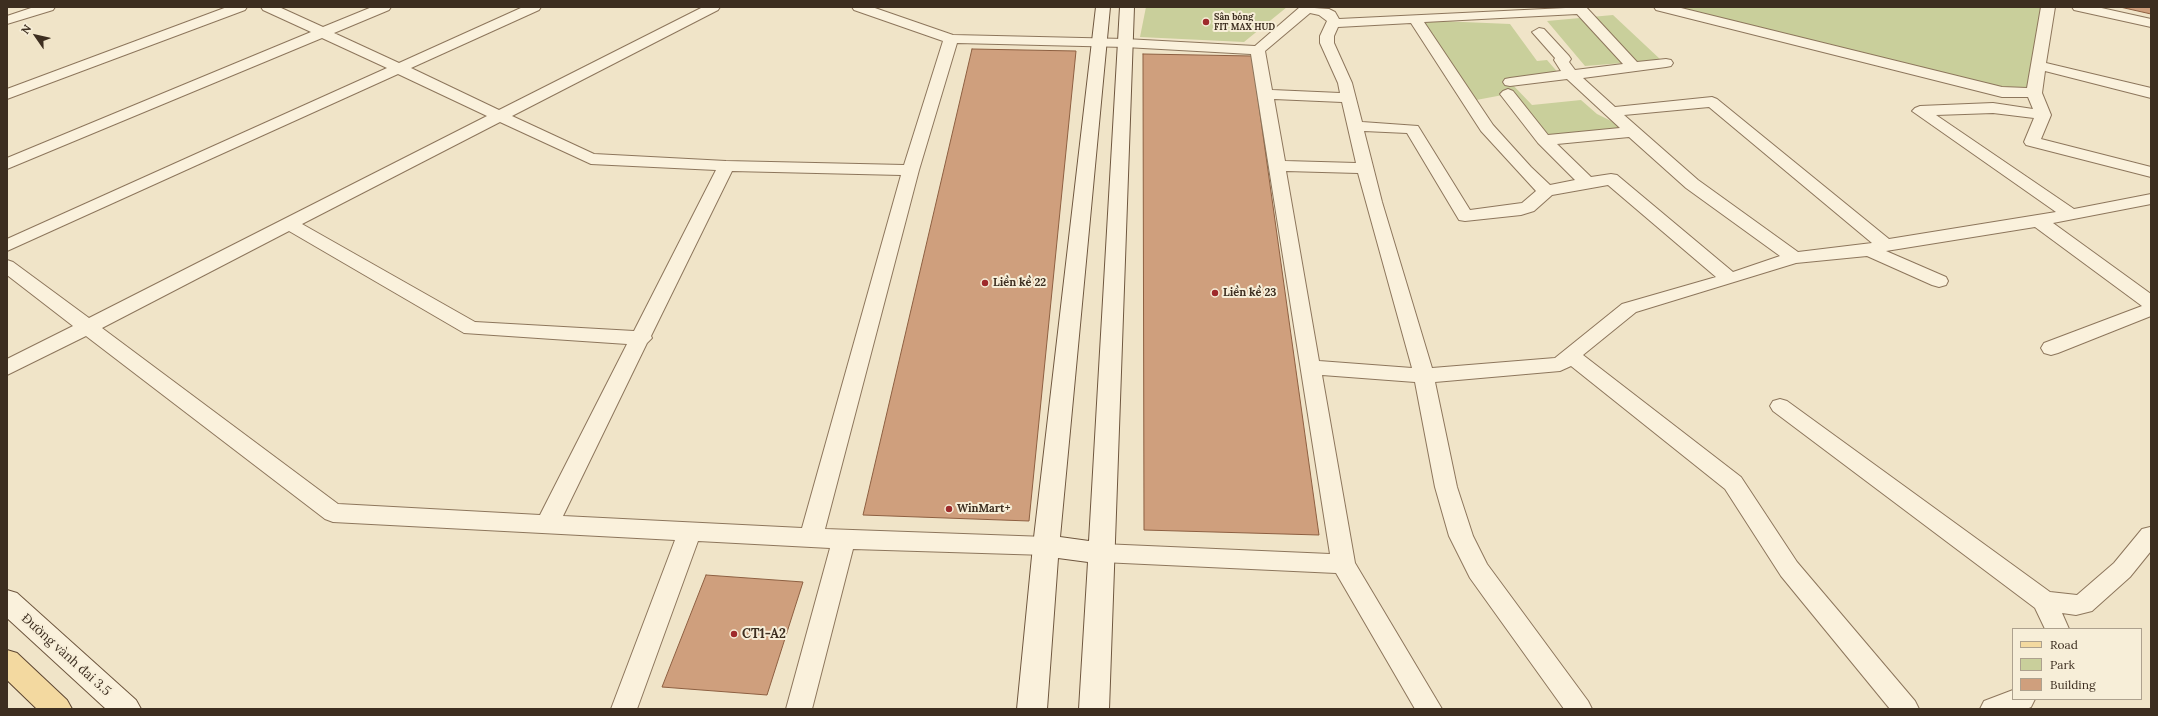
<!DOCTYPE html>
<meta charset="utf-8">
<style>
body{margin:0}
#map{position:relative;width:2158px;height:716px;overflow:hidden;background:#f0e4c8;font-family:Lora,serif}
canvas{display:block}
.frame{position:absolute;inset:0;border:8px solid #3d2e20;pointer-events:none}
.legend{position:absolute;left:2012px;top:628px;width:130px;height:72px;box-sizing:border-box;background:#f7eed8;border:1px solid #ada18e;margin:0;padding:5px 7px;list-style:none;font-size:12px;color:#3d2e20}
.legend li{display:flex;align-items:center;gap:8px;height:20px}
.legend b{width:20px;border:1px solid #ada18e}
.north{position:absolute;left:16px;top:16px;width:40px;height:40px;-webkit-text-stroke:3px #f7eed8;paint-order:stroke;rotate:304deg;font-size:11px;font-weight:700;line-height:16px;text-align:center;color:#3d2e20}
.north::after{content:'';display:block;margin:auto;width:14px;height:18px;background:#3d2e20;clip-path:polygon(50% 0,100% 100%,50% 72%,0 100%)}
</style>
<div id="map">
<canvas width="2158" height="716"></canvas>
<div class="frame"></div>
<ul class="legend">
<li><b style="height:5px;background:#f3d9a0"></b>Road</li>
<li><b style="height:11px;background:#c9cf9b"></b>Park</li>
<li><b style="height:11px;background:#cf9f7d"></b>Building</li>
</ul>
<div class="north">N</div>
</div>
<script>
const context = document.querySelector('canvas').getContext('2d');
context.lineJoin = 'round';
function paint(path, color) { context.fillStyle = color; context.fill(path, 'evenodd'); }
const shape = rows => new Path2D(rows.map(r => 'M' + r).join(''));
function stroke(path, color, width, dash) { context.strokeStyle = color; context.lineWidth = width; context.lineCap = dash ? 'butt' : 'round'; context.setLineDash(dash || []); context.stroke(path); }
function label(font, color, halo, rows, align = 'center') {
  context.font = font + ' Lora,serif'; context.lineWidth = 4; context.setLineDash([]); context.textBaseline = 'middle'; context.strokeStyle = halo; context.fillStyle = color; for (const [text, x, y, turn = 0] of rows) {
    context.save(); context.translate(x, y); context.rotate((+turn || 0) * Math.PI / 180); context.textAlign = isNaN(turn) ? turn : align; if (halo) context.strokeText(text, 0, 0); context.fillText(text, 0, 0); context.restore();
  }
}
paint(shape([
 [1146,7,1287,7,1244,42,1140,37],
 [1661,7,2048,7,2034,93,2002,92],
 [1613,15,1661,60,1585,66,1547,21],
 [1416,20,1510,24,1537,61,1547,60,1561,76,1511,83,1532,105,1581,100,1597,114,1633,132,1544,140,1508,94,1471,101]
]), '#c9cf9b');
const building = shape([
 [2120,7,2151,7,2151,14,2120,7],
 [972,49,1076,51,1029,521,863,515,972,49],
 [1143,54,1252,56,1319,535,1144,530,1143,54],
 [706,575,803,582,767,695,662,687,706,575]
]);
paint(building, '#cf9f7d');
stroke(building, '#8d5f41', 1);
const street = shape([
 [34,7,55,7,53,10,7,24,7,16,34,7],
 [227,7,247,7,245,10,7,99,7,89,227,7],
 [261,7,279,7,323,27,372,7,391,7,389,10,334,33,399,63,523,7,541,7,539,10,411,68,499,110,703,7,720,7,718,10,512,116,594,154,726,161,904,165,943,41,854,10,852,7,872,7,953,35,1125,39,1255,46,1300,7,1329,9,1335,12,1339,19,1586,7,1637,62,1666,59,1671,60,1673,63,1671,66,1666,67,1583,78,1615,107,1712,97,1717,99,1889,239,2056,212,1912,111,1915,108,1920,106,1993,103,2033,109,2028,97,2002,97,1656,10,1654,7,1677,7,2002,87,2027,88,2041,7,2055,7,2046,63,2151,88,2151,98,2045,71,2042,93,2051,115,2041,139,2151,167,2151,177,2026,145,2024,142,2034,118,1993,113,1936,115,2074,209,2151,194,2151,204,2053,223,2151,294,2151,316,2058,353,2051,355,2044,353,2041,348,2044,343,2142,306,2035,227,1886,251,1946,277,1948,281,1946,285,1939,287,1932,285,1867,256,1796,263,1636,312,1583,355,1741,477,1797,562,1915,701,1919,709,1890,709,1781,576,1725,489,1571,366,1560,371,1435,382,1457,487,1473,536,1487,564,1588,701,1592,709,1564,709,1470,578,1449,536,1435,487,1415,382,1322,375,1355,563,1442,709,1415,709,1336,573,1102,562,1094,560,1090,553,1094,546,1102,544,1330,554,1251,54,1125,47,957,43,919,170,825,529,1046,537,1054,539,1058,546,1054,553,1046,555,853,549,812,709,786,709,830,548,698,541,637,709,611,709,675,540,333,522,325,519,86,336,7,375,7,359,73,326,7,275,7,260,13,262,89,318,487,116,398,74,7,251,7,239,387,68,322,38,7,169,7,158,311,32,263,10,261,7],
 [1310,13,1319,15,1327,21,1320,36,1320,43,1338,83,1340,93,1272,90,1265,51,1310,13],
 [1577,14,1623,64,1575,70,1569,62,1571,59,1569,56,1544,29,1539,28,1532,32,1555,58,1554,60,1561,71,1510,78,1505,79,1503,82,1505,85,1510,86,1567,79,1620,128,1548,135,1513,91,1508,89,1503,91,1500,94,1538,143,1575,180,1550,185,1531,167,1493,125,1424,22,1577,14],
 [1411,23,1481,131,1536,191,1522,203,1470,210,1418,126,1362,122,1352,83,1334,43,1334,36,1338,27,1411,23],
 [1274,99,1342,102,1356,163,1285,161,1274,99],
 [1709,107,1872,243,1798,252,1698,180,1624,115,1709,107],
 [500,122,591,164,716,170,634,331,475,322,302,224,500,122],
 [1364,131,1407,133,1459,220,1465,221,1521,215,1534,211,1552,195,1608,185,1716,277,1622,304,1555,358,1432,368,1382,202,1364,131],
 [1629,137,1686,188,1780,256,1733,272,1617,175,1611,174,1591,177,1557,144,1629,137],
 [732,171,901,175,802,528,563,516,647,343,652,338,651,336,732,171],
 [1286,171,1358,173,1412,368,1319,361,1286,171],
 [289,231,464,333,627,344,540,515,338,504,102,328,289,231],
 [2072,7,2097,7,2151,19,2151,27,2074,10,2072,7],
 [1780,399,1787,401,2050,592,2077,595,2114,563,2142,529,2150,527,2151,551,2130,577,2092,611,2076,615,2062,613,2069,629,2045,629,2035,608,1773,411,1770,406,1773,401,1780,399],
 [2013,690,2013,699,2035,699,2031,707,2027,709,1980,709,1984,701,2013,690]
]);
const secondary = shape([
 [1096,7,1110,7,1060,537,1089,541,1120,7,1134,7,1109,709,1079,709,1088,562,1058,558,1047,709,1017,709,1033,546,1096,7],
 [7,590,17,593,136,700,141,709,106,709,7,618,7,590]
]);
const primary = shape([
 [7,650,17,653,67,700,72,709,37,709,7,680,7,650]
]);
stroke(street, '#8d765c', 2);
stroke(secondary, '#6f573f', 2);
stroke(primary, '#5b4430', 2);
paint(street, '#faf1dc');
paint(secondary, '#faf1dc');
paint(primary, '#f3d9a0');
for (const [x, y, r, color] of [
 [1206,22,4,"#9e2a2b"],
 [985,283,4,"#9e2a2b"],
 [1215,293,4,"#9e2a2b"],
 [949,509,4,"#9e2a2b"],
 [734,634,4,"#9e2a2b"]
]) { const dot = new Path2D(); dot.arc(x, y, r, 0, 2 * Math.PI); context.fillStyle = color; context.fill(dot); stroke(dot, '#f7eed8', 1.5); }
label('bold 9px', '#3d2e20', '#f7eed8', [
 ["Sân bóng",1214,17],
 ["FIT MAX HUD",1214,27]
], 'left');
label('bold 11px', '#3d2e20', '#f7eed8', [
 ["Liền kề 22",993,283],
 ["Liền kề 23",1223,293],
 ["WinMart+",957,509]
], 'left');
label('bold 13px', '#3d2e20', '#f7eed8', [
 ["CT1-A2",742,634]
], 'left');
label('13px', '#3d2e20', '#f7eed8', [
 ["Đường vành đai 3.5",66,655,42]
]);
</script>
